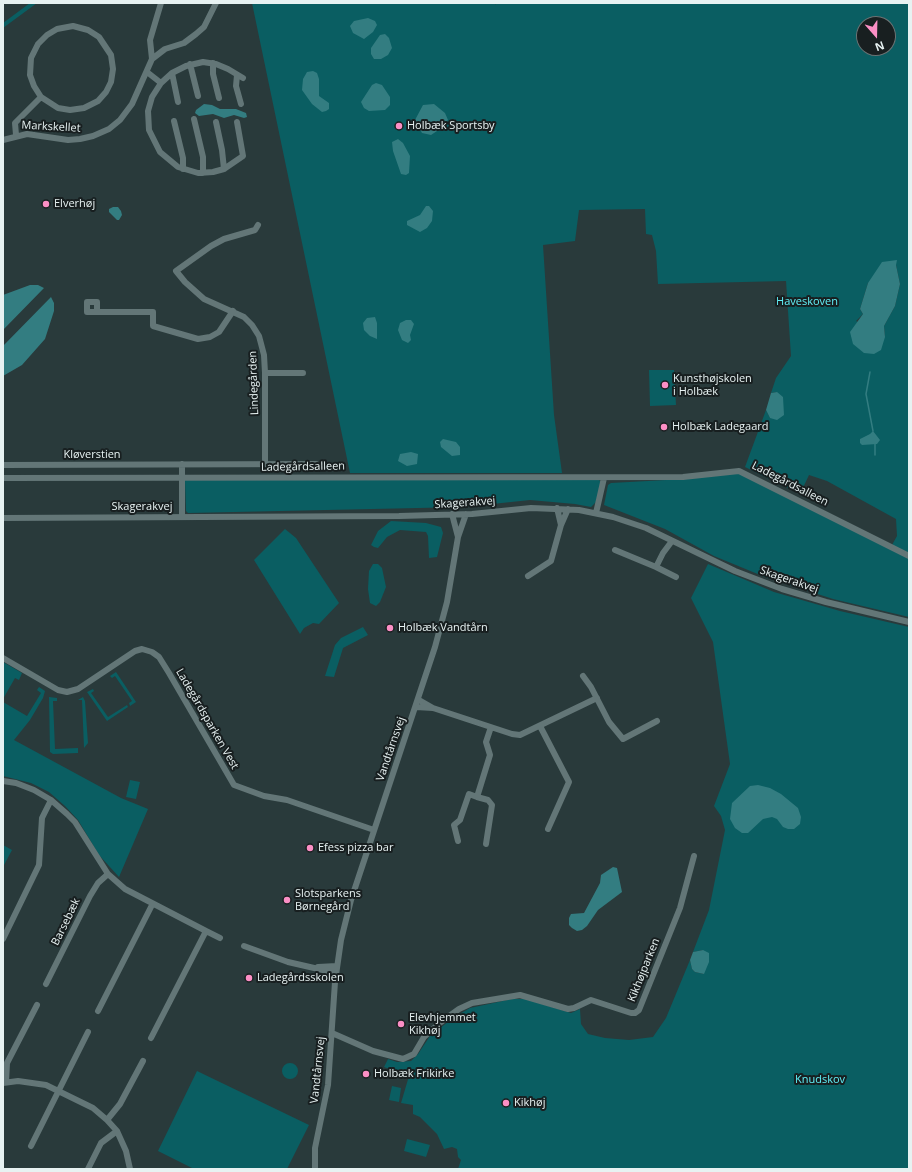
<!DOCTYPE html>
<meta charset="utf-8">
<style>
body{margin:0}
#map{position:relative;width:912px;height:1172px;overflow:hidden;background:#293a3b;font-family:"Open Sans",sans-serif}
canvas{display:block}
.frame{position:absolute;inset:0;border:4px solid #e7f2f2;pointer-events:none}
.north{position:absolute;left:856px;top:16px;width:40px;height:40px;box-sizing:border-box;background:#181f20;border:1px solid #6b7374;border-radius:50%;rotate:160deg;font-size:11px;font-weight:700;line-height:16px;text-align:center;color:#e7f2f2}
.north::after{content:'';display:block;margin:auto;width:14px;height:18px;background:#fb8fc5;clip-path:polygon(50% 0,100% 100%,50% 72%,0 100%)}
</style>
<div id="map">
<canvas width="912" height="1172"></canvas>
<div class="frame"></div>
<div class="north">N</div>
</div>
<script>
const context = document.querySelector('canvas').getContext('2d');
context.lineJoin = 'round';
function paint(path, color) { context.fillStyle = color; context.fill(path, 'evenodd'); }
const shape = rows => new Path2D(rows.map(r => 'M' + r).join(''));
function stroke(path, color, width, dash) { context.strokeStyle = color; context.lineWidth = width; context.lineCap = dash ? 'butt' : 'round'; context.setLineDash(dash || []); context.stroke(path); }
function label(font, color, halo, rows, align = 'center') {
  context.font = font + ' "Open Sans",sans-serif'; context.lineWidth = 4; context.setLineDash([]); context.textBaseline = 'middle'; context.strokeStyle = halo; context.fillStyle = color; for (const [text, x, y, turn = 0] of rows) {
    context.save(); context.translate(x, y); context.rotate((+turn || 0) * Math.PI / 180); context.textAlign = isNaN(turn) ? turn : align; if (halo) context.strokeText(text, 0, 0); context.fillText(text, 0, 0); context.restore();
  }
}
paint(shape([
 [30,3,37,3,3,28,3,23],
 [252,3,495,3,496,5,496,3,909,3,909,553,892,545,897,536,896,519,827,481,809,475,800,494,745,467,766,410,770,418,777,392,771,393,776,378,791,356,786,281,658,284,656,251,652,235,646,234,645,209,579,210,575,241,543,245,554,415,562,473,350,473],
 [864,24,888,24,888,48,864,48],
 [896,265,900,284,895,306,884,326,885,337,856,321,863,314,860,309,868,283],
 [649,370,674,370,676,405,650,406],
 [731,472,744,475,909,558,909,617,833,599,765,577,714,556,665,529,604,505,608,485,611,483,666,480],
 [185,480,599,480,601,482,596,502,591,507,575,504,530,500,464,507,188,513,186,511],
 [391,521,426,523,441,527,443,533,437,557,429,558,428,536,426,532,400,530,387,537,378,548,374,547,371,545,378,531],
 [285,529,296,538,339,603,319,624,313,623,304,628,300,634,254,560],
 [373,564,378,564,382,568,386,587,380,602,376,606,370,603,368,589,369,571],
 [708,564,774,592,840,611,909,627,909,1169,458,1169,461,1160,458,1157,457,1149,452,1147,444,1149,437,1134,420,1117,413,1114,413,1105,401,1103,409,1076,384,1067,388,1059,397,1062,411,1061,418,1054,430,1036,453,1018,470,1008,512,999,526,999,571,1013,580,1009,581,1024,588,1034,605,1038,629,1040,653,1037,666,1018,690,960,692,969,695,972,704,974,703,950,693,952,709,910,725,830,721,816,714,806,730,764,713,642,691,598],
 [363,627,368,635,343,648,334,677,325,676,335,645,341,638],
 [3,662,22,673,19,680,15,678,3,699],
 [116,672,136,702,130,706,129,703,132,701,115,676,112,678,110,676],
 [39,687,45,691,43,698,30,720,14,740,121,798,148,809,119,877,99,855,78,820,65,806,49,792,31,783,3,776,3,702,27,716,41,693,37,690],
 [93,689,94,691,91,693,108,717,127,705,128,707,107,721,87,692],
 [49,697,57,698,57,701,53,701,55,749,78,748,78,753,53,754,50,752],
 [83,697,85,701,88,743,84,748,82,700,78,700],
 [130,780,140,782,136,799,126,797],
 [3,845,12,850,3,867],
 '282 1071a8 8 0 1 1 16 0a8 8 0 1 1-16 0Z',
 [197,1071,309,1125,287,1169,194,1169,158,1151],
 [392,1086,401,1088,399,1102,389,1100],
 [407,1139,430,1145,426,1157,404,1151]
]), '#0a5e62');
paint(shape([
 [368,18,375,21,377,25,373,32,364,39,353,33,350,26,354,21],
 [385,34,389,38,392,48,388,55,381,59,374,59,371,54,371,48,380,35],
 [313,71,317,73,319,79,319,96,329,103,329,109,326,111,322,112,312,104,302,90,303,79,307,72],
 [376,83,382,85,390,97,390,105,385,110,369,111,364,108,361,102,372,85],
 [204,104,212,105,220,109,236,109,246,113,247,117,244,118,234,115,224,118,213,114,199,116,195,113,196,110],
 [434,104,445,113,448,120,440,129,431,135,422,133,415,120,423,105],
 [398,139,403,143,410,156,409,173,406,175,401,174,393,151,392,142],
 [426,206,429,206,433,211,432,221,427,228,420,232,407,225,407,221,420,215],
 [113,207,118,207,121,211,122,215,119,220,117,220,109,212,109,209],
 [897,260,896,265,900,284,895,306,884,326,885,337,881,350,874,354,864,353,853,344,850,332,863,314,860,309,868,283,882,262],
 [30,285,38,285,44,288,3,330,3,295],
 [51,297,54,303,54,311,45,339,22,365,3,376,3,346],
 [375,317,377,323,377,339,370,336,364,330,363,323,367,318],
 [406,320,411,320,414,324,410,335,411,340,408,343,402,340,398,330,400,323],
 [777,392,783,397,784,415,777,420,770,418,766,410,771,393],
 [873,431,880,440,877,444,862,445,860,443,860,439,870,434],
 [443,439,456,442,460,447,460,455,452,456,441,447,440,442],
 [411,452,418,454,417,464,407,466,398,461,400,454],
 [758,785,770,788,781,794,798,808,801,817,800,824,794,829,788,829,783,827,777,819,772,817,763,819,748,833,742,833,735,828,730,819,732,803,750,786],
 [613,867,617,868,622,892,598,910,587,926,582,930,577,931,572,928,569,925,569,918,571,914,584,913,600,883,601,875],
 [703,950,709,953,709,962,704,974,695,972,692,969,690,960,693,952]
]), '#337d81');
stroke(shape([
 [870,372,866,394,873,431],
 [875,444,875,455]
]), '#337d81', 1.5);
stroke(shape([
 [152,59,150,40,161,3],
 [213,63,213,74,219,98],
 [190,64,198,96],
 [147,72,161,83],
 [172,73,178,102],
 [237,75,236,86,241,104],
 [194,119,203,157,203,173],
 [174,121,183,158,183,169],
 [216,122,222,150,224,169],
 [237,122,243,156,224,169,213,172,198,173,178,167,160,152,149,130,148,111,152,97,161,83,172,73,186,66,203,62,216,64,228,69,243,78],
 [16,135,15,123,41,97,34,86,30,75,31,58,38,44,47,35,57,29,73,26,88,30,99,37,111,55,113,69,111,82,106,92,98,101,84,108,70,110,58,108,41,97],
 [3,140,27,134,68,140,80,139,93,136,109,129,120,120,132,104,152,59,165,49,184,43,196,34,204,27,216,3],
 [258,225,255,230,224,239,211,246,176,271,185,282,204,299,244,317,252,325,259,336,264,355,265,373,265,464],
 [97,312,97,302,87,302,87,312,153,312,153,326,198,339,210,337,219,332,233,311],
 [265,373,303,373],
 [3,465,316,464],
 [3,478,683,477,739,471,909,556],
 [557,508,561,525],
 [596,513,604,478],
 [452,514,458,537],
 [182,517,182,464],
 [3,518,399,516,472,514,531,508,579,510,613,517,646,528,735,571,782,589,826,602,909,622],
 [615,550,656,567,676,577],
 [656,567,663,553,672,541],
 [528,576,551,561,561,525,568,509],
 [3,658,58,690,67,692,78,689,135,651,142,649,152,652,159,657,169,673,234,785,264,796,287,800,374,830],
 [583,676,591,687,609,722,623,739,657,721],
 [419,700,433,708],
 [416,707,433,708,512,734,520,735,597,698],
 [540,726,569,782,548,829],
 [3,781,16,783,34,790,51,800,67,814,75,822,108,874,125,889,206,931,151,1038],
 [477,797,488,800,492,805,486,844],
 [458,841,454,825,460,820,469,794,477,797,490,755,486,742,491,727],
 [206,931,220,938],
 [3,939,39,865,42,818,51,800],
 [244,946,288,962,336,973],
 [318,967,337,966],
 [46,984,90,896,98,883,108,874],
 [98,1011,152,905],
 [332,1033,373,1051,403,1059,414,1054,424,1037,441,1022,459,1009,472,1003,520,995,568,1009,574,1008,591,1000,631,1013,635,1013,639,1010,680,908,694,856],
 [6,1082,7,1063,37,1005],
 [3,1083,18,1081,46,1085,93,1108,107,1120,117,1131,126,1151,130,1169],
 [107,1120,120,1104,143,1061],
 [31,1146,88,1032],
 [88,1169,101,1143,117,1131],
 [315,1169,315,1148,328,1085,335,982,341,940,351,900,435,647,447,602,458,537,466,514]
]), '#637677', 6);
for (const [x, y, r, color] of [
 [399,126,4,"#fb8fc5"],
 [46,204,4,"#fb8fc5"],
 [665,385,4,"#fb8fc5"],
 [664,427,4,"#fb8fc5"],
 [390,628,4,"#fb8fc5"],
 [310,848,4,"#fb8fc5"],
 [287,900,4,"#fb8fc5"],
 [249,978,4,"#fb8fc5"],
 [401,1024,4,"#fb8fc5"],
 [366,1074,4,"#fb8fc5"],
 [506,1103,4,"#fb8fc5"]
]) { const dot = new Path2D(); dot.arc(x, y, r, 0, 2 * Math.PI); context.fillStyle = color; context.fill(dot); stroke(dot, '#181f20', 1.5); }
label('11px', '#e7f2f2', '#181f20', [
 ["Holbæk Sportsby",407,126],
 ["Elverhøj",54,204],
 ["Kunsthøjskolen",673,379],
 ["i Holbæk",673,392],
 ["Holbæk Ladegaard",672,427],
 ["Holbæk Vandtårn",398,628],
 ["Efess pizza bar",318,848],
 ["Slotsparkens",295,894],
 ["Børnegård",295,907],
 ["Ladegårdsskolen",257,978],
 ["Elevhjemmet",409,1018],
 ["Kikhøj",409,1031],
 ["Holbæk Frikirke",374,1074],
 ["Kikhøj",514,1103]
], 'left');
label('11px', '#e7f2f2', '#181f20', [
 ["Markskellet",51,127,3],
 ["Lindegården",254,383,-92],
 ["Kløverstien",92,455],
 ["Ladegårdsalleen",303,467,-1],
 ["Ladegårdsalleen",790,484,27],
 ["Skagerakvej",465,503,-4],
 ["Skagerakvej",142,507],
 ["Skagerakvej",789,580,19],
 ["Ladegårdsparken Vest",207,719,60],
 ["Vandtårnsvej",391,749,-71],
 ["Barsebæk",66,922,-64],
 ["Kikhøjparken",644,970,-68],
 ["Vandtårnsvej",318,1070,-84]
]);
label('11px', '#61eff6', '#181f20', [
 ["Haveskoven",807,302],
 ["Knudskov",820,1080]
]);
</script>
